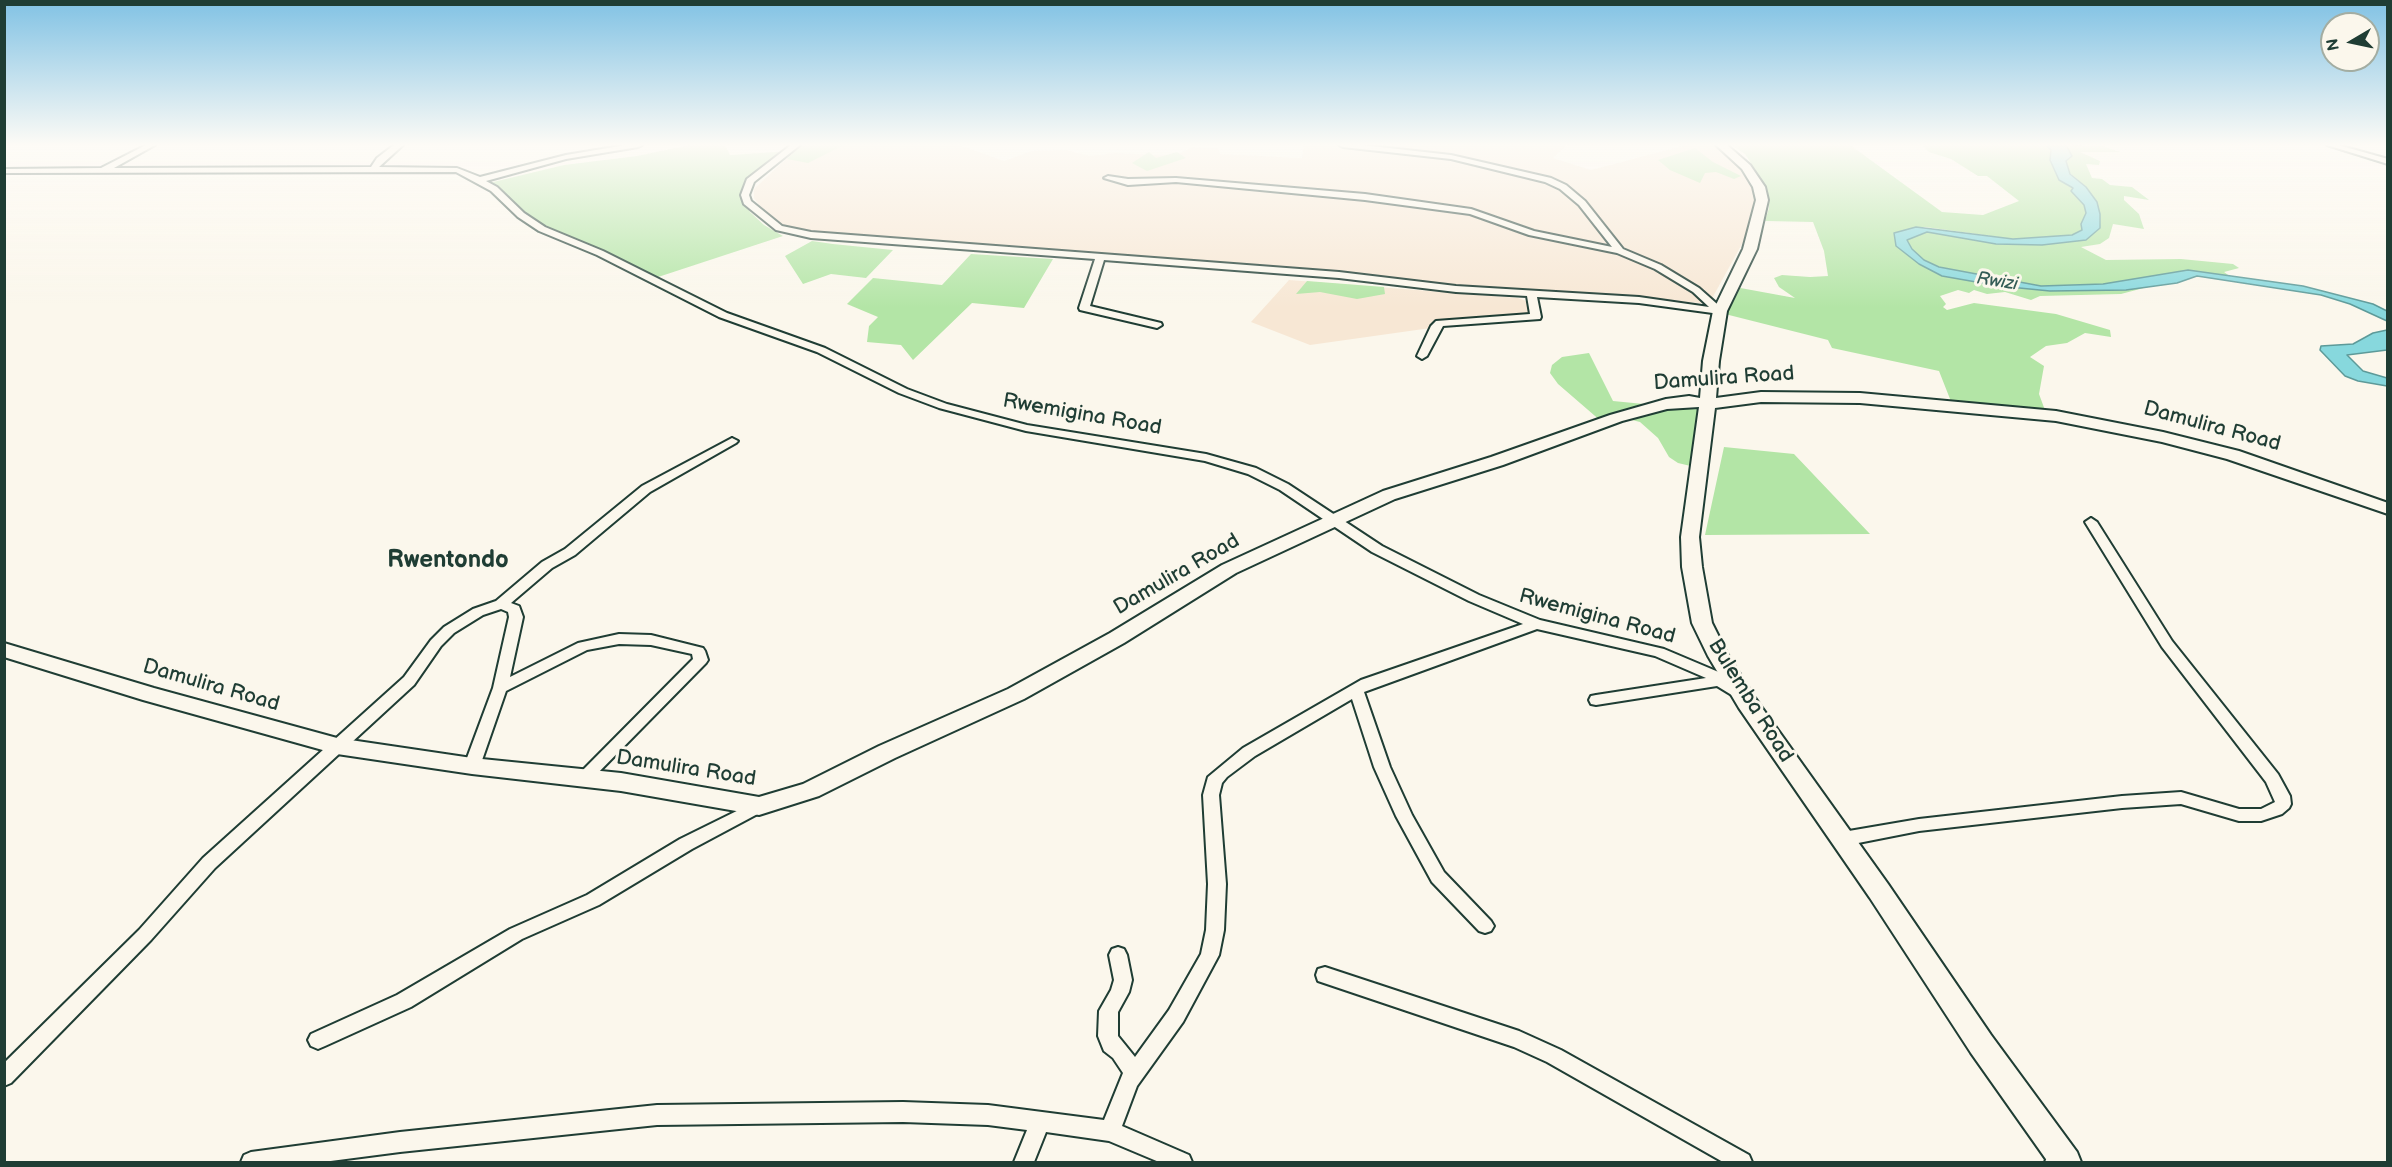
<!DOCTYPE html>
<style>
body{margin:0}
#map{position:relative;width:2392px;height:1167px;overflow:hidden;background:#fbf7ec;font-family:"Balsamiq Sans",sans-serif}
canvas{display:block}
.frame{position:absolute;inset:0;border:6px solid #1f3d34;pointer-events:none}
.north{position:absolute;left:2320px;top:12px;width:60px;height:60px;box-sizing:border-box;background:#fbf7ec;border:2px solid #a3ada2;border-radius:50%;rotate:261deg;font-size:16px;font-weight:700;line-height:24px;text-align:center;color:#1f3d34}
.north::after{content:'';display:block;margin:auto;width:21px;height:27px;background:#1f3d34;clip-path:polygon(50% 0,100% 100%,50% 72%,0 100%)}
</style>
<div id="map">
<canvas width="2392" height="1167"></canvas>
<div class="frame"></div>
<div class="north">N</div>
</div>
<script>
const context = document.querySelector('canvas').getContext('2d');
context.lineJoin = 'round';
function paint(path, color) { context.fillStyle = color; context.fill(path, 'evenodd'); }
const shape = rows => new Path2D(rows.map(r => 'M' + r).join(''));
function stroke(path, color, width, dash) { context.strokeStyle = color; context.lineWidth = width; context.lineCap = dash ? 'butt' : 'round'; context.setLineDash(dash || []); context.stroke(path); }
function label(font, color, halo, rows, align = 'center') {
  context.font = font + ' "Balsamiq Sans",sans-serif'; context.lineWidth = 6; context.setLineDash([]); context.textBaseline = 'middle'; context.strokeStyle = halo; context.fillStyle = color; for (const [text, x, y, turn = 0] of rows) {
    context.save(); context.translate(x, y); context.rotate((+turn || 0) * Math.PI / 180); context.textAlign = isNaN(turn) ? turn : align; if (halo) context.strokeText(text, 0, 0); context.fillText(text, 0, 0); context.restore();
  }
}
paint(shape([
 [801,145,959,145,1004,161,1032,151,1066,150,1090,156,1116,153,1175,156,1192,147,1218,148,1220,154,1302,158,1304,145,1567,145,1553,158,1591,170,1686,145,1722,145,1733,154,1756,184,1756,206,1743,242,1709,304,1627,296,1530,293,894,243,791,229,769,218,754,198,754,189],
 [1289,280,1518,298,1526,301,1530,307,1527,315,1531,320,1452,325,1310,345,1251,322]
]), '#f7e7d4');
paint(shape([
 [690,145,725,145,730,155,791,151,756,177,743,199,750,212,764,225,783,236,649,280,577,245,540,232,485,184,564,165,637,156],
 [802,145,844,145,808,163,787,159],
 [1732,145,1850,145,1942,212,1983,215,2019,201,1987,176,1978,176,1951,159,1929,152,1922,145,2046,145,2051,150,2059,180,2072,188,2071,191,2084,205,2086,213,2082,230,2072,235,2013,239,1925,227,1894,233,1919,264,1942,276,1999,286,2050,291,2126,290,2155,285,2121,294,2040,296,2031,300,2005,292,1987,294,1974,290,1969,293,1958,290,1940,296,1946,304,1943,307,1947,310,1974,303,2056,314,2110,330,2111,337,2085,333,2067,343,2046,346,2030,357,2044,366,2039,394,2046,413,1952,404,1939,371,1832,348,1828,340,1725,314,1735,287,1795,298,1779,287,1774,278,1782,275,1810,277,1828,276,1824,251,1813,222,1765,221,1769,208,1767,188,1745,154],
 [2066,145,2102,146,2120,152,2080,152,2100,161,2099,165,2086,164,2092,178,2102,179,2110,185,2132,187,2149,200,2124,196,2124,200,2139,214,2144,229,2113,224,2109,238,2100,244,2081,247,2106,260,2181,259,2233,264,2239,268,2224,272,2231,277,2188,270,2103,284,2041,286,1939,267,1924,260,1912,249,1907,240,1927,232,1996,244,2042,245,2086,240,2100,228,2097,202,2086,187,2070,173,2066,161,2072,156],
 [1695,148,1713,162,1741,176,1734,179,1716,172,1705,173,1700,183,1670,170,1658,160],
 [1149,152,1156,158,1177,152,1186,158,1147,171,1132,163],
 [812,241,833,244,893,250,866,278,831,274,803,284,785,256],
 [971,254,1053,259,1024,308,972,303,913,360,901,345,867,342,869,326,878,317,847,304,873,278,942,285],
 [1307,281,1384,287,1385,294,1357,299,1320,292,1296,294],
 [1589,353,1613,401,1654,405,1602,422,1558,384,1550,373,1552,365,1562,357],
 [1706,406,1699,468,1678,463,1669,457,1658,438,1640,422,1632,420,1665,409],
 [1724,447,1794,454,1870,534,1705,535]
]), '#b3e5a6');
const water = shape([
 [2046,145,2066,145,2072,156,2066,161,2070,174,2086,187,2097,202,2100,214,2100,228,2086,240,2042,245,1996,244,1927,232,1907,240,1912,249,1924,260,1939,267,2041,286,2103,284,2188,270,2303,286,2373,304,2387,311,2387,321,2350,304,2321,295,2197,276,2177,283,2126,290,2050,291,1999,286,1942,276,1919,264,1896,246,1894,233,1916,227,2013,239,2072,235,2082,230,2081,224,2086,213,2084,205,2071,191,2073,188,2059,180,2050,160,2051,150,2046,145],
 [2387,330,2387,350,2347,355,2363,371,2387,378,2387,386,2358,381,2345,376,2320,350,2321,346,2353,344,2373,333,2387,330]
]);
paint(water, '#87d8dd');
stroke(water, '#5d9a99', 1.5);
const street = shape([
 [146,145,155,145,114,168,371,167,377,158,394,145,403,145,379,167,457,168,480,177,566,155,626,145,642,145,638,147,566,159,486,181,497,187,524,213,545,227,603,251,727,313,825,348,907,389,947,404,1027,425,1206,454,1256,468,1288,484,1382,546,1479,595,1540,620,1664,649,1728,676,1742,692,1740,696,1735,697,1717,686,1596,705,1591,704,1589,700,1591,696,1596,695,1706,678,1655,656,1537,629,1364,692,1390,767,1412,815,1444,872,1491,921,1494,926,1491,931,1485,933,1479,931,1432,882,1396,816,1374,767,1352,699,1255,756,1227,777,1222,783,1219,795,1226,884,1224,930,1219,955,1183,1022,1137,1086,1122,1126,1189,1155,1192,1162,1159,1162,1109,1141,1046,1132,1034,1162,1014,1162,1027,1130,988,1125,903,1122,657,1125,400,1152,323,1162,241,1162,244,1155,251,1152,400,1132,657,1105,903,1102,988,1105,1104,1120,1123,1073,1113,1058,1104,1051,1098,1036,1099,1011,1111,990,1114,980,1109,955,1112,949,1118,947,1124,949,1127,955,1132,980,1129,992,1118,1012,1118,1036,1135,1057,1169,1010,1201,954,1206,930,1208,884,1203,795,1208,777,1243,748,1361,680,1523,624,1469,601,1372,552,1280,490,1248,474,1205,461,1026,431,939,408,899,393,817,352,719,317,597,255,539,231,518,217,491,191,456,172,4,173,4,169,101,168,146,145],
 [791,145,800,145,754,182,749,195,751,201,782,226,811,232,1339,272,1456,286,1639,297,1709,307,1693,292,1655,269,1617,253,1529,235,1470,214,1365,200,1176,182,1128,185,1104,178,1108,176,1128,179,1176,178,1365,194,1471,209,1534,231,1612,247,1579,205,1560,189,1545,182,1451,159,1343,147,1339,145,1362,145,1451,155,1551,178,1566,185,1585,201,1623,249,1661,265,1699,288,1725,311,1720,314,1639,303,1537,297,1541,317,1540,319,1443,326,1427,356,1422,359,1417,356,1431,326,1436,321,1530,314,1527,296,1456,292,1339,278,1104,260,1090,306,1161,323,1162,325,1157,328,1080,310,1079,308,1095,259,811,238,776,230,744,204,741,195,747,179,791,145],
 [2327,145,2338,145,2388,159,2388,164,2327,145],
 [732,438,738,441,736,443,650,492,575,555,552,568,511,603,519,606,523,617,510,677,578,643,619,634,651,635,703,648,705,651,708,660,706,663,590,781,584,783,578,781,576,777,693,659,692,654,651,645,619,644,587,650,506,691,480,766,478,770,472,772,466,770,464,766,493,688,509,617,508,612,501,609,483,615,454,633,441,646,414,685,215,868,151,940,11,1083,4,1086,4,1063,139,930,203,858,404,677,431,640,444,627,473,609,496,601,542,562,565,549,642,486,732,438],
 [2091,518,2097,522,2172,641,2278,774,2290,796,2291,804,2289,808,2282,814,2261,821,2239,821,2181,804,2122,808,1919,831,1843,846,1837,844,1835,839,1837,834,1843,832,1919,819,2122,796,2181,792,2239,809,2261,809,2275,802,2266,782,2162,647,2085,522,2091,518],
 [759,800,765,802,767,806,765,810,692,849,599,905,522,939,411,1007,325,1046,318,1049,311,1046,308,1040,311,1034,397,995,510,929,587,895,680,839,759,800],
 [1325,967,1519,1031,1561,1050,1749,1155,1752,1162,1723,1162,1547,1062,1514,1047,1318,981,1316,975,1318,969,1325,967],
 [2055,1152,2066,1152,2073,1155,2076,1162,2045,1162,2048,1155,2055,1152]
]);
const secondary = shape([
 [1716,145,1727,145,1750,165,1765,187,1768,200,1757,249,1727,311,1719,361,1716,398,1761,392,1860,393,2056,411,2163,432,2239,451,2388,503,2388,514,2227,459,2162,442,2056,421,1860,403,1761,402,1715,408,1699,537,1702,567,1712,623,1728,655,1755,698,1888,884,1991,1035,2077,1152,2081,1162,2048,1162,1971,1053,1870,898,1739,708,1708,656,1692,623,1682,567,1681,537,1699,407,1667,409,1622,421,1503,465,1395,499,1236,573,1124,643,1024,699,895,758,819,796,759,815,621,791,472,774,337,754,143,700,4,657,4,643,154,688,337,738,472,758,621,773,759,797,803,784,879,746,1008,689,1110,633,1222,565,1383,491,1491,457,1610,415,1666,399,1689,396,1700,398,1703,361,1713,311,1743,249,1756,200,1753,187,1742,169,1716,145]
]);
stroke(street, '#1f3d34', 4);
stroke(secondary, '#1f3d34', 4);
paint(street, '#fbf7ec');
paint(secondary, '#fbf7ec');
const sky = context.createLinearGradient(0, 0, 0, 308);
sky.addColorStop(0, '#81c2e4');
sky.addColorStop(0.47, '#fdfbf6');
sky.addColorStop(1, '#fdfbf600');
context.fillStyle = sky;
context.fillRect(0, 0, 2392, 308);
label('italic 18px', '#345c56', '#fbf7ec', [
 ["Rwizi",1997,282,9]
]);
label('21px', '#1f3d34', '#fbf7ec', [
 ["Damulira Road",1724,379,-4],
 ["Rwemigina Road",1082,415,10],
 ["Damulira Road",2212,427,15],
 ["Damulira Road",1177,575,-30],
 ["Rwemigina Road",1597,617,15],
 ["Damulira Road",211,686,16],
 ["Bulemba Road",1750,701,58],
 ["Damulira Road",686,769,9]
]);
label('bold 24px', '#1f3d34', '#fbf7ec', [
 ["Rwentondo",448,561]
]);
</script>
